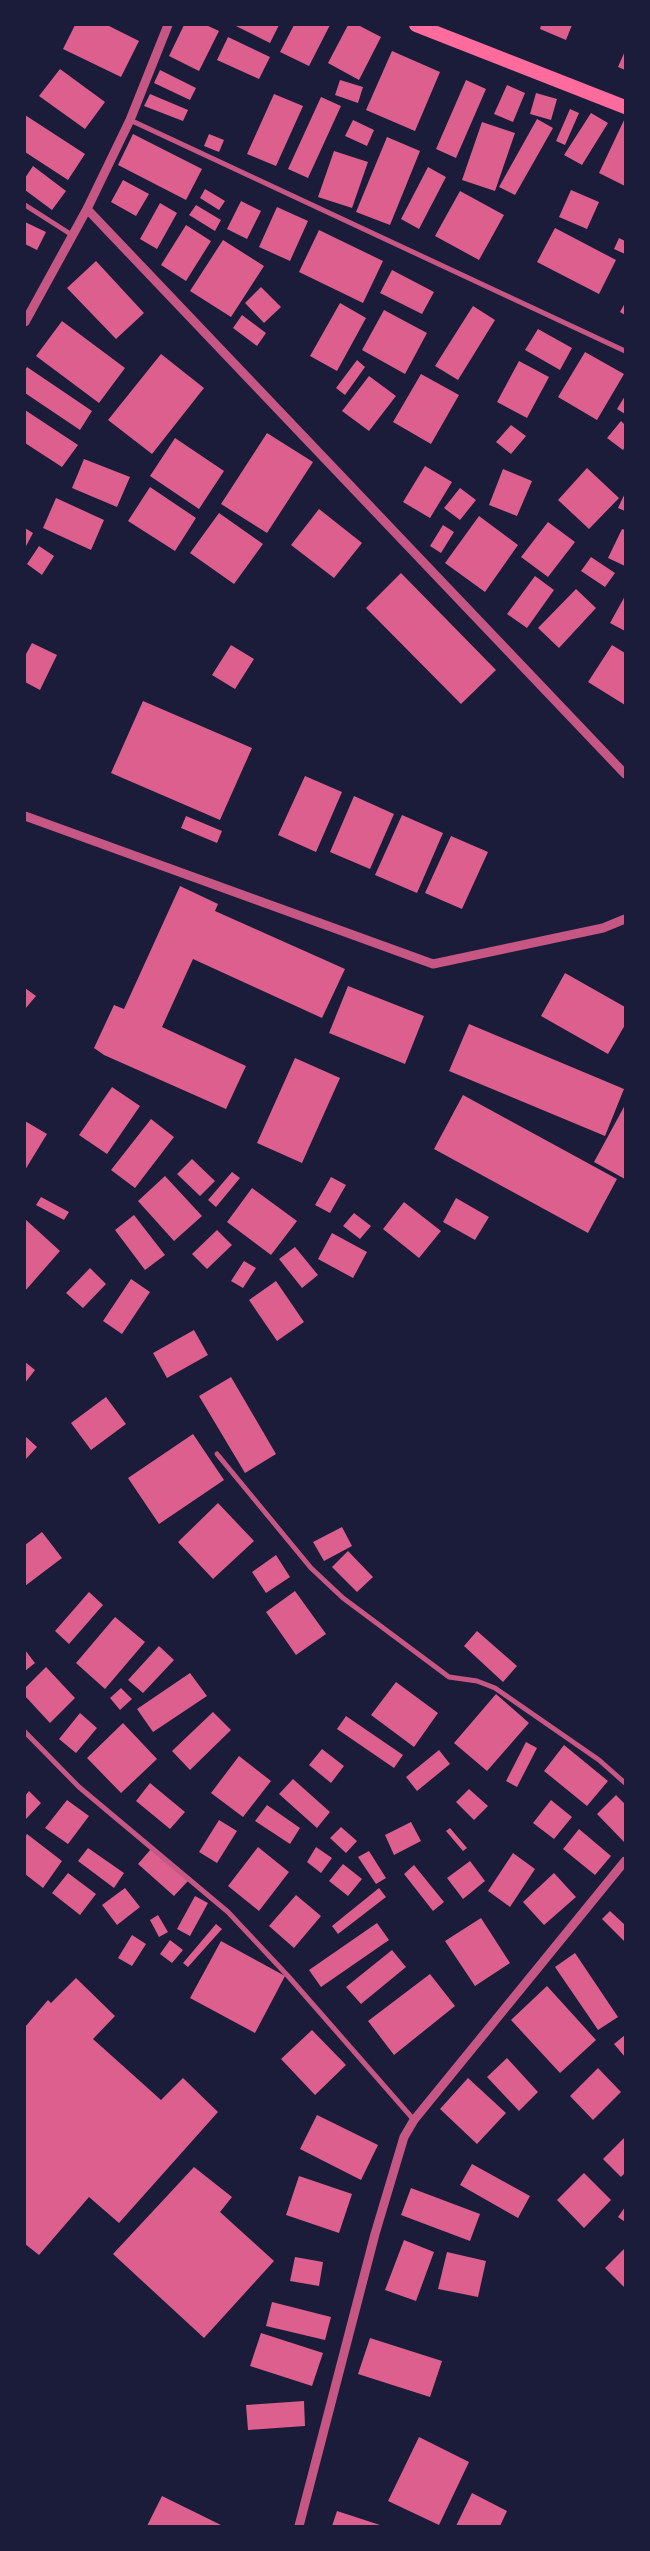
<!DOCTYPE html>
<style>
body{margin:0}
#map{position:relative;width:650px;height:2551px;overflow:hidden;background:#1b1b3a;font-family:"Playfair Display",serif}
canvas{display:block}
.frame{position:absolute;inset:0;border:26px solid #1b1b3a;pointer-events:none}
</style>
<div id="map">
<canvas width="650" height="2551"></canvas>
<div class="frame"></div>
</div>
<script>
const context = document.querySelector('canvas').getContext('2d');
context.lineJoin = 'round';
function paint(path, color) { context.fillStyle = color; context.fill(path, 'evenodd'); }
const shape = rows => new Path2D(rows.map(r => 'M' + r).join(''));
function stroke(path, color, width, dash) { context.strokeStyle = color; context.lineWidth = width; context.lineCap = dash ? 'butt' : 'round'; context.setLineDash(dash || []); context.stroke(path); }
paint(shape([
 [75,25,107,25,139,41,121,77,63,49],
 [184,25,206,25,219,31,199,71,169,56],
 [234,25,279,25,270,43],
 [294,25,330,25,309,66,280,52],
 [348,25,358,25,381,37,359,80,328,63],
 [541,25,572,25,566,40,540,29],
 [228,37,270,57,259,79,217,60],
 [392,51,440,72,415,131,366,110],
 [625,51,625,70,618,67],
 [60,69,105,102,85,129,39,96],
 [160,70,196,88,190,100,154,83],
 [340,80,363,87,358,103,335,95],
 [466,80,486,89,456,158,436,149],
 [507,85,525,93,513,122,494,114],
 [536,93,557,99,551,120,530,114],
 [150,94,188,110,183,121,144,106],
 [274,94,303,106,276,166,247,154],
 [321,97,341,106,308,178,288,169],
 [570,109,579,113,565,145,556,141],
 [591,113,608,123,582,165,564,155],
 [25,115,85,154,68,180,25,152],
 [625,118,625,186,599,173],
 [537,119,553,128,515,195,499,187],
 [353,120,374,130,367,146,345,136],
 [482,122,515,133,495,191,462,180],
 [133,134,202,169,186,200,118,165],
 [209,134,224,140,219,152,204,146],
 [387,137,420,151,390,225,356,212],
 [334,151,368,162,352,208,318,197],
 [33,166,66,191,52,210,25,190,25,178],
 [428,167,446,177,419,229,401,219],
 [123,180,149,194,136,216,111,202],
 [205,189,225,201,219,210,200,198],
 [571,190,599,202,587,229,559,217],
 [460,191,504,215,479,260,435,236],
 [241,201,261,211,247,239,227,229],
 [160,203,177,213,157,249,140,239],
 [196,205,221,220,215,231,189,215],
 [277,207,308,221,290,261,259,247],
 [25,222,46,232,37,250,25,244],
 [186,225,211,241,186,281,161,265],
 [555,228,616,260,599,294,537,262],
 [319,230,383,261,363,303,299,272],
 [619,238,625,241,625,254,614,249],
 [223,240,264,266,231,317,190,291],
 [96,261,144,313,116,339,67,288],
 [392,270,434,292,422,314,380,293],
 [261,287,281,307,264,323,245,303],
 [340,303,366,318,337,371,310,356],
 [625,303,625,315,620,312],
 [473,306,495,320,458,380,435,366],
 [384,310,427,333,405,374,362,350],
 [242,315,266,333,257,346,233,328],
 [62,321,125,368,99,403,36,356],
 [538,329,572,348,560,370,525,350],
 [585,352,624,374,597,420,558,397],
 [161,354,204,388,152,454,108,420],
 [357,360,365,367,345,395,336,388],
 [519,361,549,377,527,418,497,402],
 [27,367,92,411,80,430,25,393,25,370],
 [421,374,459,395,431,444,393,422],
 [369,376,396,396,369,431,342,411],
 [625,396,625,414,617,409],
 [25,410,78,445,62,467,25,443],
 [621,421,625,425,625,447,623,450,607,438],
 [511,425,526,436,511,454,496,442],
 [267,433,313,462,267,533,221,504],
 [175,438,224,471,199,509,150,476],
 [84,459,130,477,117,507,72,488],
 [425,466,452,482,430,518,403,502],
 [587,468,619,498,589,529,558,500],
 [503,469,532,481,517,516,489,505],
 [150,487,196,518,175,551,128,521],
 [460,488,476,500,460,520,444,508],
 [625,493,625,511,618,508],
 [56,498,104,520,91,550,43,528],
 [319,509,362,543,334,578,291,545],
 [219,513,263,544,234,584,190,553],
 [479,516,518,545,485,592,445,563],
 [548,522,575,542,548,577,521,557],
 [443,525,454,532,441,553,430,546],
 [25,528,33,533,25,548],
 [622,529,625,530,625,566,608,558],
 [39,546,54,556,42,575,27,564],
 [591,557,615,573,605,587,581,571],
 [401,573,496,670,461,704,366,608],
 [535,576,554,590,527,628,507,614],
 [576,589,596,608,559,648,538,628],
 [625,596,625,631,610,623],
 [32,643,57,655,40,690,25,682,25,656],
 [231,645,254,659,235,689,212,675],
 [612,645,625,653,625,705,588,682],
 [143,701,252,748,220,820,111,773],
 [305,776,342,792,316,852,278,835],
 [354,796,394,814,370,869,330,852],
 [402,815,443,833,417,893,375,875],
 [186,816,222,831,217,843,181,828],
 [451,836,488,852,462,909,425,893],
 [180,886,218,904,215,911,345,969,322,1018,193,959,162,1027,246,1066,226,1109,104,1055,94,1048,114,1005,124,1009],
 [565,973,625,1007,625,1025,608,1054,541,1016],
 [348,986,424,1016,405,1064,329,1033],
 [25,988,36,996,25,1009],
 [469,1024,624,1089,605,1136,449,1071],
 [295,1058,340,1078,302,1163,257,1143],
 [112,1087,140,1106,107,1154,79,1135],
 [463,1095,617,1179,588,1233,434,1149],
 [625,1105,625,1179,594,1162],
 [151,1119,174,1137,135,1188,111,1170],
 [25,1121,47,1134,25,1170],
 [192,1159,215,1181,200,1196,177,1174],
 [232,1172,240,1178,216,1207,208,1200],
 [165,1176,202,1216,174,1241,138,1201],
 [331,1177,346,1185,330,1213,315,1205],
 [252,1188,297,1221,271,1255,227,1222],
 [41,1197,69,1212,64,1220,36,1205],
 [456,1198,489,1217,475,1240,443,1222],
 [404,1202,441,1231,419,1258,383,1229],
 [354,1213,371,1226,360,1239,343,1226],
 [134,1215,165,1255,145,1270,115,1230],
 [25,1219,60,1251,25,1291],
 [217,1230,232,1245,207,1269,192,1254],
 [332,1233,367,1252,353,1278,318,1259],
 [295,1247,318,1275,302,1288,279,1259],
 [244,1261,256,1268,243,1288,231,1281],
 [90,1268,106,1284,83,1308,66,1293],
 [131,1279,150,1292,122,1334,103,1321],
 [276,1281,304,1322,277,1341,249,1300],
 [194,1330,208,1355,167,1378,153,1353],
 [25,1362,35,1370,25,1383],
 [231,1377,276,1454,245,1473,199,1396],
 [106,1397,126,1424,91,1450,71,1423],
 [193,1434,224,1480,159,1524,128,1478],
 [25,1436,37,1447,25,1460],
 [218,1503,254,1541,213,1579,178,1542],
 [342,1527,352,1546,324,1561,313,1542],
 [42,1532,62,1558,25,1586,25,1545],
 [348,1551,373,1577,357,1592,332,1567],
 [276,1555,290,1577,266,1593,252,1572],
 [295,1591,326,1634,296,1655,266,1612],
 [89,1592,103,1605,69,1644,55,1631],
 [115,1617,145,1642,105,1689,76,1663],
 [477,1631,517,1666,503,1682,464,1646],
 [159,1646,174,1660,143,1693,128,1680],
 [25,1650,35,1663,25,1671],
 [46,1667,75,1698,50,1723,25,1696,25,1688],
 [190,1673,207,1696,153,1732,137,1709],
 [396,1682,438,1713,414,1747,371,1715],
 [121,1688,132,1699,120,1710,110,1698],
 [496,1694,529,1723,487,1771,454,1743],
 [213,1712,231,1730,190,1770,172,1751],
 [80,1713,97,1728,76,1753,59,1739],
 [346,1716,403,1755,394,1768,337,1729],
 [123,1723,157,1759,121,1793,87,1758],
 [526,1742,537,1748,517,1787,506,1781],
 [564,1745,608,1781,587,1806,544,1771],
 [322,1749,344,1766,331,1783,309,1765],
 [439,1750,450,1764,417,1791,406,1777],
 [239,1756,271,1781,243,1817,211,1793],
 [293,1779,330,1812,317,1828,279,1794],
 [150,1783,185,1812,170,1829,136,1801],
 [469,1789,488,1806,474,1820,456,1802],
 [29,1791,41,1803,25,1820,25,1796],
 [616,1795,625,1804,625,1843,597,1814],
 [67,1800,89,1816,68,1844,45,1828],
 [551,1800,572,1817,554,1839,533,1823],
 [267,1805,300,1828,290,1844,255,1821],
 [219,1820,237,1831,217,1863,199,1852],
 [411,1822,421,1841,394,1855,385,1835],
 [341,1827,357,1841,346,1853,330,1838],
 [450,1828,467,1848,463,1851,446,1831],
 [579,1829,611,1856,595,1875,563,1849],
 [27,1834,62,1861,43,1888,25,1874,25,1837],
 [258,1847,289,1872,259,1911,228,1886],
 [316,1847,332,1858,321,1873,307,1862],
 [88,1848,124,1873,114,1888,78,1861],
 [151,1849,188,1881,174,1896,138,1864],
 [369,1851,386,1878,376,1884,358,1857],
 [513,1853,535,1869,510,1907,488,1891],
 [470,1861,485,1881,463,1899,447,1878],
 [343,1864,362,1879,348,1896,329,1881],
 [414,1865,444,1902,433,1911,404,1874],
 [68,1873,96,1894,80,1915,52,1893],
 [554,1873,576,1897,544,1925,523,1902],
 [125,1888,140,1907,117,1925,102,1905],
 [379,1888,386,1897,338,1934,332,1926],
 [296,1895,321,1916,294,1948,269,1926],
 [195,1896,208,1903,190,1936,177,1929],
 [610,1911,625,1925,625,1942,602,1919],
 [158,1915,168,1932,159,1937,150,1920],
 [481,1918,510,1963,475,1986,445,1941],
 [377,1923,389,1940,321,1987,309,1970],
 [216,1924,222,1929,188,1967,183,1963],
 [132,1935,146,1944,132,1966,118,1958],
 [170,1940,183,1950,172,1963,160,1954],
 [221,1941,285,1976,255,2033,190,1998],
 [392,1950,406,1967,361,2004,346,1987],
 [575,1953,618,2017,598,2030,555,1967],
 [430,1974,455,2006,394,2055,368,2021],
 [76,1978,115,2016,93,2039,161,2100,183,2078,218,2112,119,2223,89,2197,39,2255,25,2244,25,2027,48,2000,51,2003],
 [547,1986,596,2040,560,2073,511,2020],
 [312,2030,346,2065,315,2095,281,2059],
 [625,2035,625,2057,614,2044],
 [507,2058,538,2092,519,2111,487,2077],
 [598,2068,621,2092,593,2120,570,2096],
 [468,2078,506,2113,477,2144,440,2109],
 [317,2115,378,2145,361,2180,300,2149],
 [625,2137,625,2173,621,2177,603,2159],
 [472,2164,530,2196,518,2218,460,2185],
 [194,2167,232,2197,220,2212,274,2261,204,2338,113,2254],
 [584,2173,611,2200,584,2228,557,2200],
 [299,2176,352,2194,339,2233,286,2215],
 [411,2188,480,2214,470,2241,401,2215],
 [625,2207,625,2222,618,2217],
 [404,2240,434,2252,416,2301,385,2290],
 [625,2248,625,2288,605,2268],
 [447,2252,486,2261,478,2297,438,2289],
 [295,2257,323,2262,319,2286,290,2281],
 [272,2302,331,2317,325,2340,266,2326],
 [261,2333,323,2353,312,2386,250,2366],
 [370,2338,442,2361,430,2397,358,2374],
 [304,2401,305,2426,248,2430,246,2405],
 [419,2437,469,2462,439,2525,388,2501],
 [472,2493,507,2511,500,2526,456,2526],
 [162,2496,223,2526,147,2526],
 [337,2511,383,2526,332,2526]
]), '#dd5f8e');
stroke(shape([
 [130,120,625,351],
 [25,205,72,235],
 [217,1454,311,1568,343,1598,449,1677,477,1681,495,1688,599,1760,625,1783],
 [25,1732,79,1787,228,1912,288,1976,414,2120]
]), '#c65784', 5);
stroke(shape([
 [87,209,625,774],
 [25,322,87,209,130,120,168,25],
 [25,816,433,964,603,928,625,919],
 [299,2526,375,2234,404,2137,414,2120,625,1861]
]), '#c65784', 9);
stroke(shape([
 [416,25,625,107]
]), '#ff6b9d', 14);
</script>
